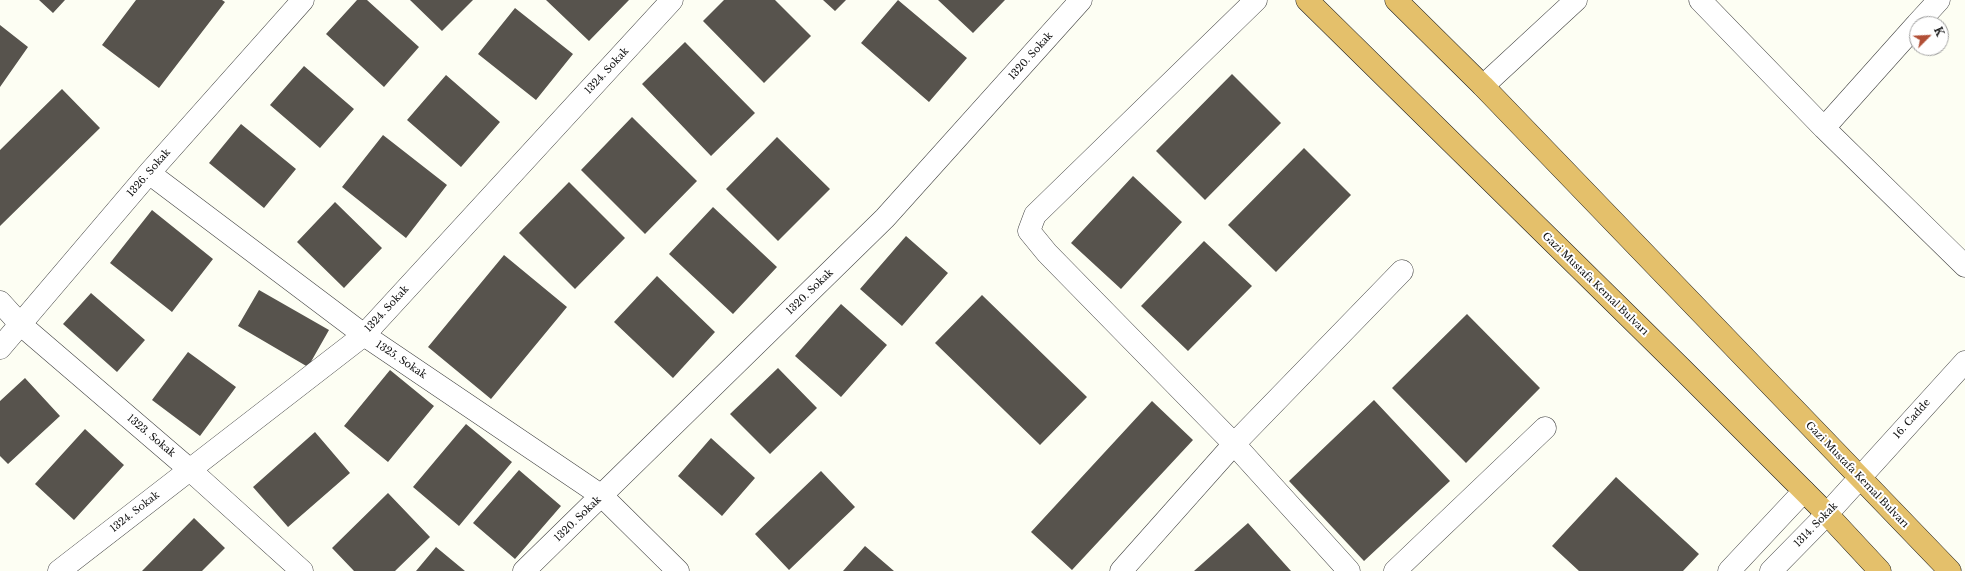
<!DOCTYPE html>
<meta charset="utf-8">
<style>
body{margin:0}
#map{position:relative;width:1965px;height:571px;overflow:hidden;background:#fdfef3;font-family:"Libre Baskerville",serif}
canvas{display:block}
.north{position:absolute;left:1909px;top:16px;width:40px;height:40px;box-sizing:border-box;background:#fff;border:1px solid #9f9f9f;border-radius:50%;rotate:66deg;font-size:11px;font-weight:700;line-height:16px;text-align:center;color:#0f0f0f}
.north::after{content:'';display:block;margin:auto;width:14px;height:18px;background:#b14f36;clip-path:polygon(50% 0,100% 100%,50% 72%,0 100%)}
</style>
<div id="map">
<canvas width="1965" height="571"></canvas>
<div class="north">K</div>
</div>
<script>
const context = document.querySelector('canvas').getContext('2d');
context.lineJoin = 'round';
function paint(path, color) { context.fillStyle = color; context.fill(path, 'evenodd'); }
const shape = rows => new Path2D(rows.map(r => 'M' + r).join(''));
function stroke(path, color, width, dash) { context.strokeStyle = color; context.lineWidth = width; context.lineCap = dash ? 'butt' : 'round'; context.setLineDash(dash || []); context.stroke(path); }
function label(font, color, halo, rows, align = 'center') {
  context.font = font + ' "Libre Baskerville",serif'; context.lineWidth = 4; context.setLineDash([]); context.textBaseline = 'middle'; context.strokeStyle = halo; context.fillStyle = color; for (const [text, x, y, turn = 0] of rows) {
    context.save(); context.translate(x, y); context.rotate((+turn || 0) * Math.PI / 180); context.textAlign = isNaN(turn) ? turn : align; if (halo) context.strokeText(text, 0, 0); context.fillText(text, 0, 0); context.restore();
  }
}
paint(shape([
 [39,0,65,0,53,13],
 [136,0,222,0,225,2,159,88,102,45],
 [357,0,367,0,419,47,384,87,326,34],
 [410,0,473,0,442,31],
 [546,0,629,0,589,41],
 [724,0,775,0,811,36,764,83,703,21],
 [823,0,846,0,835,11],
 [898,0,967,58,929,102,861,43],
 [938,0,1005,0,973,33],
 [515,8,573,54,536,100,478,54],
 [0,25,28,47,0,87],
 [685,42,755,113,711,156,642,84],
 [304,66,354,109,320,148,270,105],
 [1232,74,1281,123,1205,200,1156,151],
 [446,75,500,122,461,167,407,120],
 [62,89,100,128,0,226,0,150],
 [632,117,697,181,645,234,581,170],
 [241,124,296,169,264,208,209,163],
 [383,135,447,185,406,238,342,187],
 [777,137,830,189,778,241,726,189],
 [1304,148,1351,195,1276,272,1228,225],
 [1133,176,1182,222,1121,289,1071,243],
 [569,182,625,238,575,289,519,233],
 [335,202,382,248,344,288,297,242],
 [713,207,777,267,733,314,669,254],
 [152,210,213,259,172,312,110,263],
 [906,236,948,273,902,326,860,289],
 [1204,241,1252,286,1188,351,1141,306],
 [504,255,567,307,491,399,428,347],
 [657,276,715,332,673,378,614,322],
 [259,290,329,330,308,367,238,326],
 [91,293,145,340,117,372,63,324],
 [982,295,1087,397,1040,445,935,343],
 [841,304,887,345,841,397,795,356],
 [1467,314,1540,388,1466,463,1392,388],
 [188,352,236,387,200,436,152,400],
 [778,368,817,408,770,454,730,414],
 [390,370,434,406,388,462,344,426],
 [25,378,60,416,8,464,0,456,0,401],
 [1374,400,1450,481,1364,561,1289,481],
 [1152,401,1193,440,1072,570,1031,532],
 [466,424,512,462,459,526,413,487],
 [85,429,124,465,74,520,35,484],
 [315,432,350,473,288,527,253,487],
 [711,438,755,478,722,516,678,476],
 [519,470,561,506,515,559,473,523],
 [821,471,855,507,789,570,755,534],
 [1616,477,1699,554,1683,571,1579,571,1552,546],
 [388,493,430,537,395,571,354,571,332,548],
 [194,518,225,548,202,571,142,571],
 [1248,523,1291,571,1194,571],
 [865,546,894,571,843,571],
 [436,547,465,571,416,571]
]), '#57534d');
const street = shape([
 [1256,0,1035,215,1029,231,1047,253,1234,444,1349,571],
 [1700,0,1824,128,1965,266],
 [1917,24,1939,0],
 [1483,86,1576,0],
 [1824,128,1917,24],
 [149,173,364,335,602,496,678,571],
 [0,302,20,324,189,469,302,571],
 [0,348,149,173,303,0],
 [59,571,364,335,672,0],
 [524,571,885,218,1081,0],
 [1121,571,1234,444,1402,271],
 [1395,571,1545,428],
 [1729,571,1804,491],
 [1771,571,1827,514,1965,362]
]);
const highway = shape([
 [1307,0,1681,368,1827,514,1880,571],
 [1396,0,1483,86,1950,571]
]);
stroke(street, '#424242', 23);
stroke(highway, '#202020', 23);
stroke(street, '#fff', 22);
stroke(highway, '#e4c06b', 22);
label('10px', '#0f0f0f', '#fff', [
 ["1320. Sokak",1031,56,-48],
 ["1324. Sokak",607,71,-47],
 ["1326. Sokak",149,173,-49],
 ["Gazi Mustafa Kemal Bulvarı",1595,284,44],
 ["1320. Sokak",810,292,-44],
 ["1324. Sokak",387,309,-47],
 ["1325. Sokak",401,360,34],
 ["16. Cadde",1912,419,-48],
 ["1323. Sokak",151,436,40],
 ["Gazi Mustafa Kemal Bulvarı",1857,475,46],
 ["1324. Sokak",135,512,-38],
 ["1320. Sokak",578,519,-44],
 ["1314. Sokak",1816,525,-46]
]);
</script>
